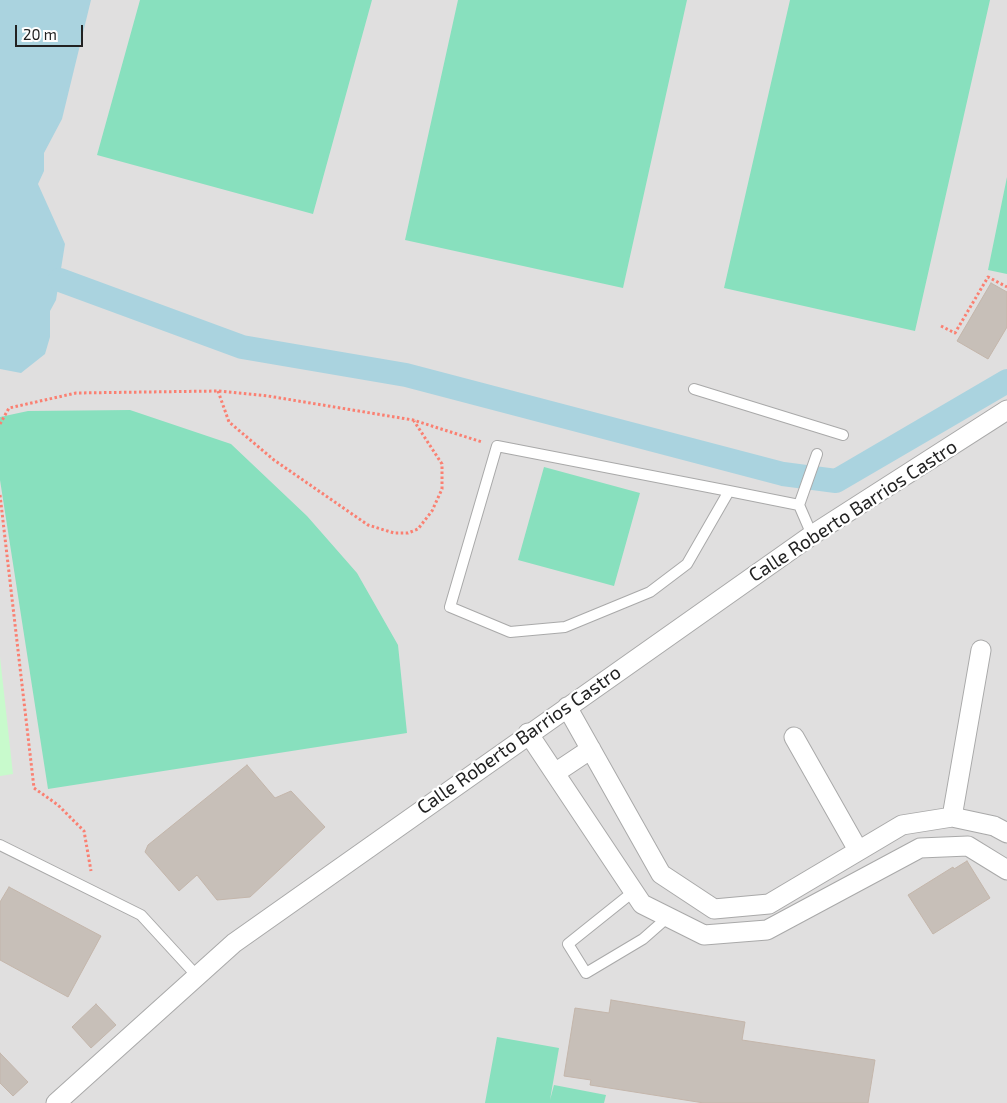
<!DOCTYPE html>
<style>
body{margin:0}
#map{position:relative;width:1007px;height:1103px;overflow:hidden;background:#f2efe9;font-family:"Exo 2",sans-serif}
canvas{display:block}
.scale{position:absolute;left:15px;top:25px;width:68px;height:22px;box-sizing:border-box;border:2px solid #222;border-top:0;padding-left:6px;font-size:15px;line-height:18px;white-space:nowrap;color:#222;-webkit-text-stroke:4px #fff;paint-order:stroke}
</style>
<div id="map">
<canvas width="1007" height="1103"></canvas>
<div class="scale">20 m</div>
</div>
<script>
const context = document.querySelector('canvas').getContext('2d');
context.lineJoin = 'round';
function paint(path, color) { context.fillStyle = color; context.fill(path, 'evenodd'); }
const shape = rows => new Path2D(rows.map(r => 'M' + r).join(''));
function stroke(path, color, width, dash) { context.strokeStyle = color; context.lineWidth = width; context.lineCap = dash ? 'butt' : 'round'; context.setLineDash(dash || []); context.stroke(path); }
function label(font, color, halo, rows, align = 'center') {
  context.font = font + ' "Exo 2",sans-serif'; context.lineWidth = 4.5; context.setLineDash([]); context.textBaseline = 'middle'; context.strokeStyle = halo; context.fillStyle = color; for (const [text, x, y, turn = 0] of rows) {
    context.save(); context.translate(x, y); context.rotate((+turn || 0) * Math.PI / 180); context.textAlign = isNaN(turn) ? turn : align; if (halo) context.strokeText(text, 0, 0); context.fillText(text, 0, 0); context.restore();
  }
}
paint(shape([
 [0,0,1007,0,1007,1103,0,1103]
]), '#e0dfdf');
paint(shape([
 [0,657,13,774,0,776]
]), '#c8facc');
paint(shape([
 [140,0,372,0,313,214,97,155],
 [458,0,687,0,623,288,405,240],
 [790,0,990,0,915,331,724,288],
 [1007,177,1007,274,988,270],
 [130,410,231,444,307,516,357,573,398,645,407,733,48,789,0,480,0,417,28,411],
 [544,467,640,493,614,586,518,560],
 [497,1037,559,1048,550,1100,554,1085,606,1095,604,1103,485,1103]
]), '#88e0be');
paint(shape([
 [0,0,91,0,62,119,44,153,44,171,38,184,65,244,56,300,50,311,50,337,45,354,21,373,0,369]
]), '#aad3df');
stroke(shape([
 [60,280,242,347,406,375,783,474,836,481,1007,381]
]), '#aad3df', 24);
const building = shape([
 [991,283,1007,292,1007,327,988,359,957,341,991,283],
 [247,765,275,798,291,791,325,827,250,897,217,900,197,875,179,891,145,852,148,845,247,765],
 [967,861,990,898,933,934,908,895,953,867,954,869,967,861],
 [9,887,101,936,68,997,0,960,0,902,9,887],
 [611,1000,745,1022,742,1040,875,1060,868,1103,704,1103,590,1085,591,1080,564,1076,575,1008,609,1013,611,1000],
 [96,1004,116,1025,91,1048,72,1027,96,1004],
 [0,1053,28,1082,13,1096,0,1083,0,1053]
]);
paint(building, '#c7bfb8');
stroke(building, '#c4b6ab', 1);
const lane = shape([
 [694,389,843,435],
 [729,491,687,564,650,592,565,627,510,632,450,607,497,446,729,491,799,505,812,535],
 [799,505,817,454],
 [0,845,141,915,197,976],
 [633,892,568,944,586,973,643,939,668,917]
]);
const street = shape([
 [567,707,661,874,714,909,769,904,902,825,952,817,994,826,1007,833],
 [528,733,642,904,704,935,767,930,920,848,968,846,1007,870],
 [794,737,858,850],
 [555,773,591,749],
 [952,817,981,650],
 [56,1103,234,943,812,535,1007,410]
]);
stroke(lane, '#a9a9a9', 12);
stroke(street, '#a9a9a9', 21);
stroke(shape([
 [941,326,955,333,988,277,1007,287],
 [218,391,229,422,274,460,368,525,394,533,408,533,418,529,432,511,442,489,442,464,414,421],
 [0,424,9,408,76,393,218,391,268,396,413,420,482,442],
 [0,495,34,788,58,805,84,831,91,871]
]), '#fa8072', 3, [2.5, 2.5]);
stroke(lane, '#fff', 10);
stroke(street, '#fff', 19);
label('19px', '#222', '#fff', [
 ["Calle Roberto Barrios Castro",853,511,-33],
 ["Calle Roberto Barrios Castro",519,740,-35]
]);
</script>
